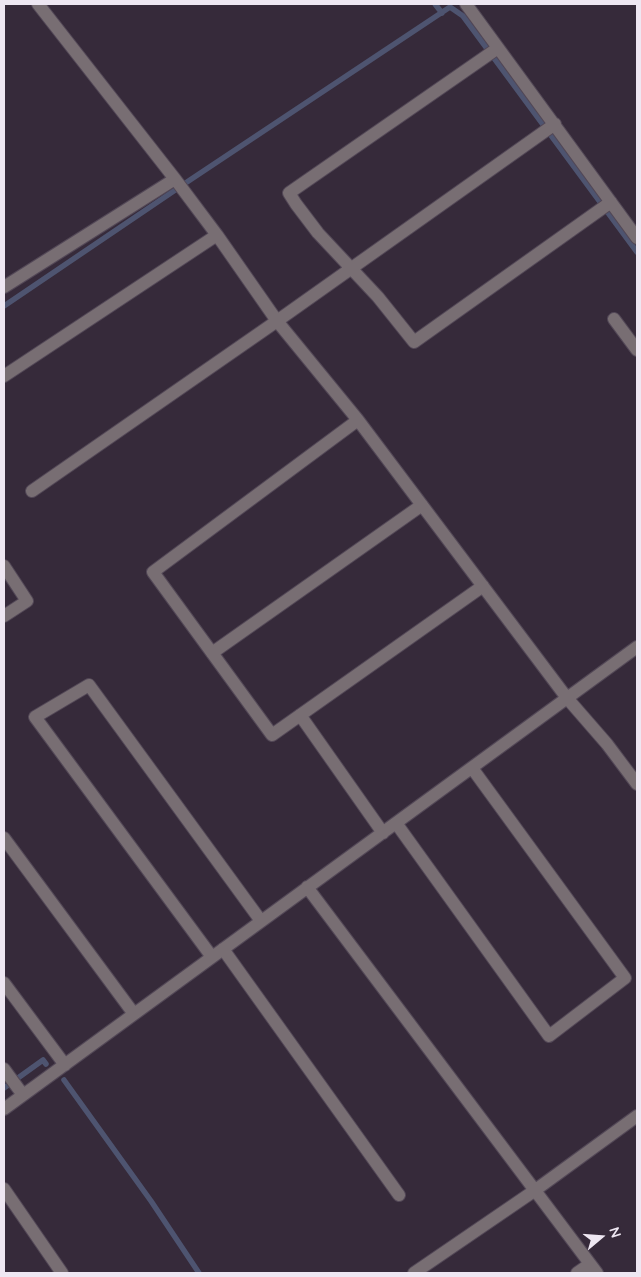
<!DOCTYPE html>
<style>
body{margin:0}
#map{position:relative;width:641px;height:1277px;overflow:hidden;background:#362a3a;font-family:Quicksand,sans-serif}
canvas{display:block}
.frame{position:absolute;inset:0;border:5px solid #eee7f2;pointer-events:none}
.north{position:absolute;left:576px;top:1212px;width:50px;height:50px;-webkit-text-stroke:4px #362a3a;paint-order:stroke;rotate:72deg;font-size:14px;font-weight:700;line-height:20px;text-align:center;color:#eee7f2}
.north::after{content:'';display:block;margin:auto;width:18px;height:22px;background:#eee7f2;clip-path:polygon(50% 0,100% 100%,50% 72%,0 100%)}
</style>
<div id="map">
<canvas width="641" height="1277"></canvas>
<div class="frame"></div>
<div class="north">N</div>
</div>
<script>
const context = document.querySelector('canvas').getContext('2d');
context.lineJoin = 'round';
const shape = rows => new Path2D(rows.map(r => 'M' + r).join(''));
function stroke(path, color, width, dash) { context.strokeStyle = color; context.lineWidth = width; context.lineCap = dash ? 'butt' : 'round'; context.setLineDash(dash || []); context.stroke(path); }
stroke(shape([
 [435,4,442,13],
 [4,306,190,180,450,7,463,16,637,252],
 [64,1080,151,1201,199,1273],
 [4,1088,43,1060,46,1064]
]), '#4e5470', 5.5);
const minor = shape([
 [38,4,175,179,217,235,277,321,358,420,567,698,607,744,637,784],
 [466,4,637,238],
 [498,48,289,193,296,204,318,233,378,297,414,342,611,202],
 [4,287,175,179],
 [614,319,637,350],
 [4,376,217,235],
 [358,420,153,572,272,735,483,586],
 [32,491,277,321,555,124],
 [4,566,27,601,4,616],
 [212,653,422,505],
 [300,715,383,833],
 [396,823,549,1036,625,978,472,768],
 [4,838,134,1014],
 [307,887,597,1273],
 [223,949,399,1195],
 [212,957,35,717,89,685,261,921],
 [4,983,65,1065],
 [4,1069,23,1095],
 [4,1109,637,647],
 [4,1189,62,1273],
 [414,1273,534,1191,637,1116],
 [577,1273,590,1264]
]);
stroke(minor, '#534857', 14);
stroke(minor, '#786e73', 12);
</script>
